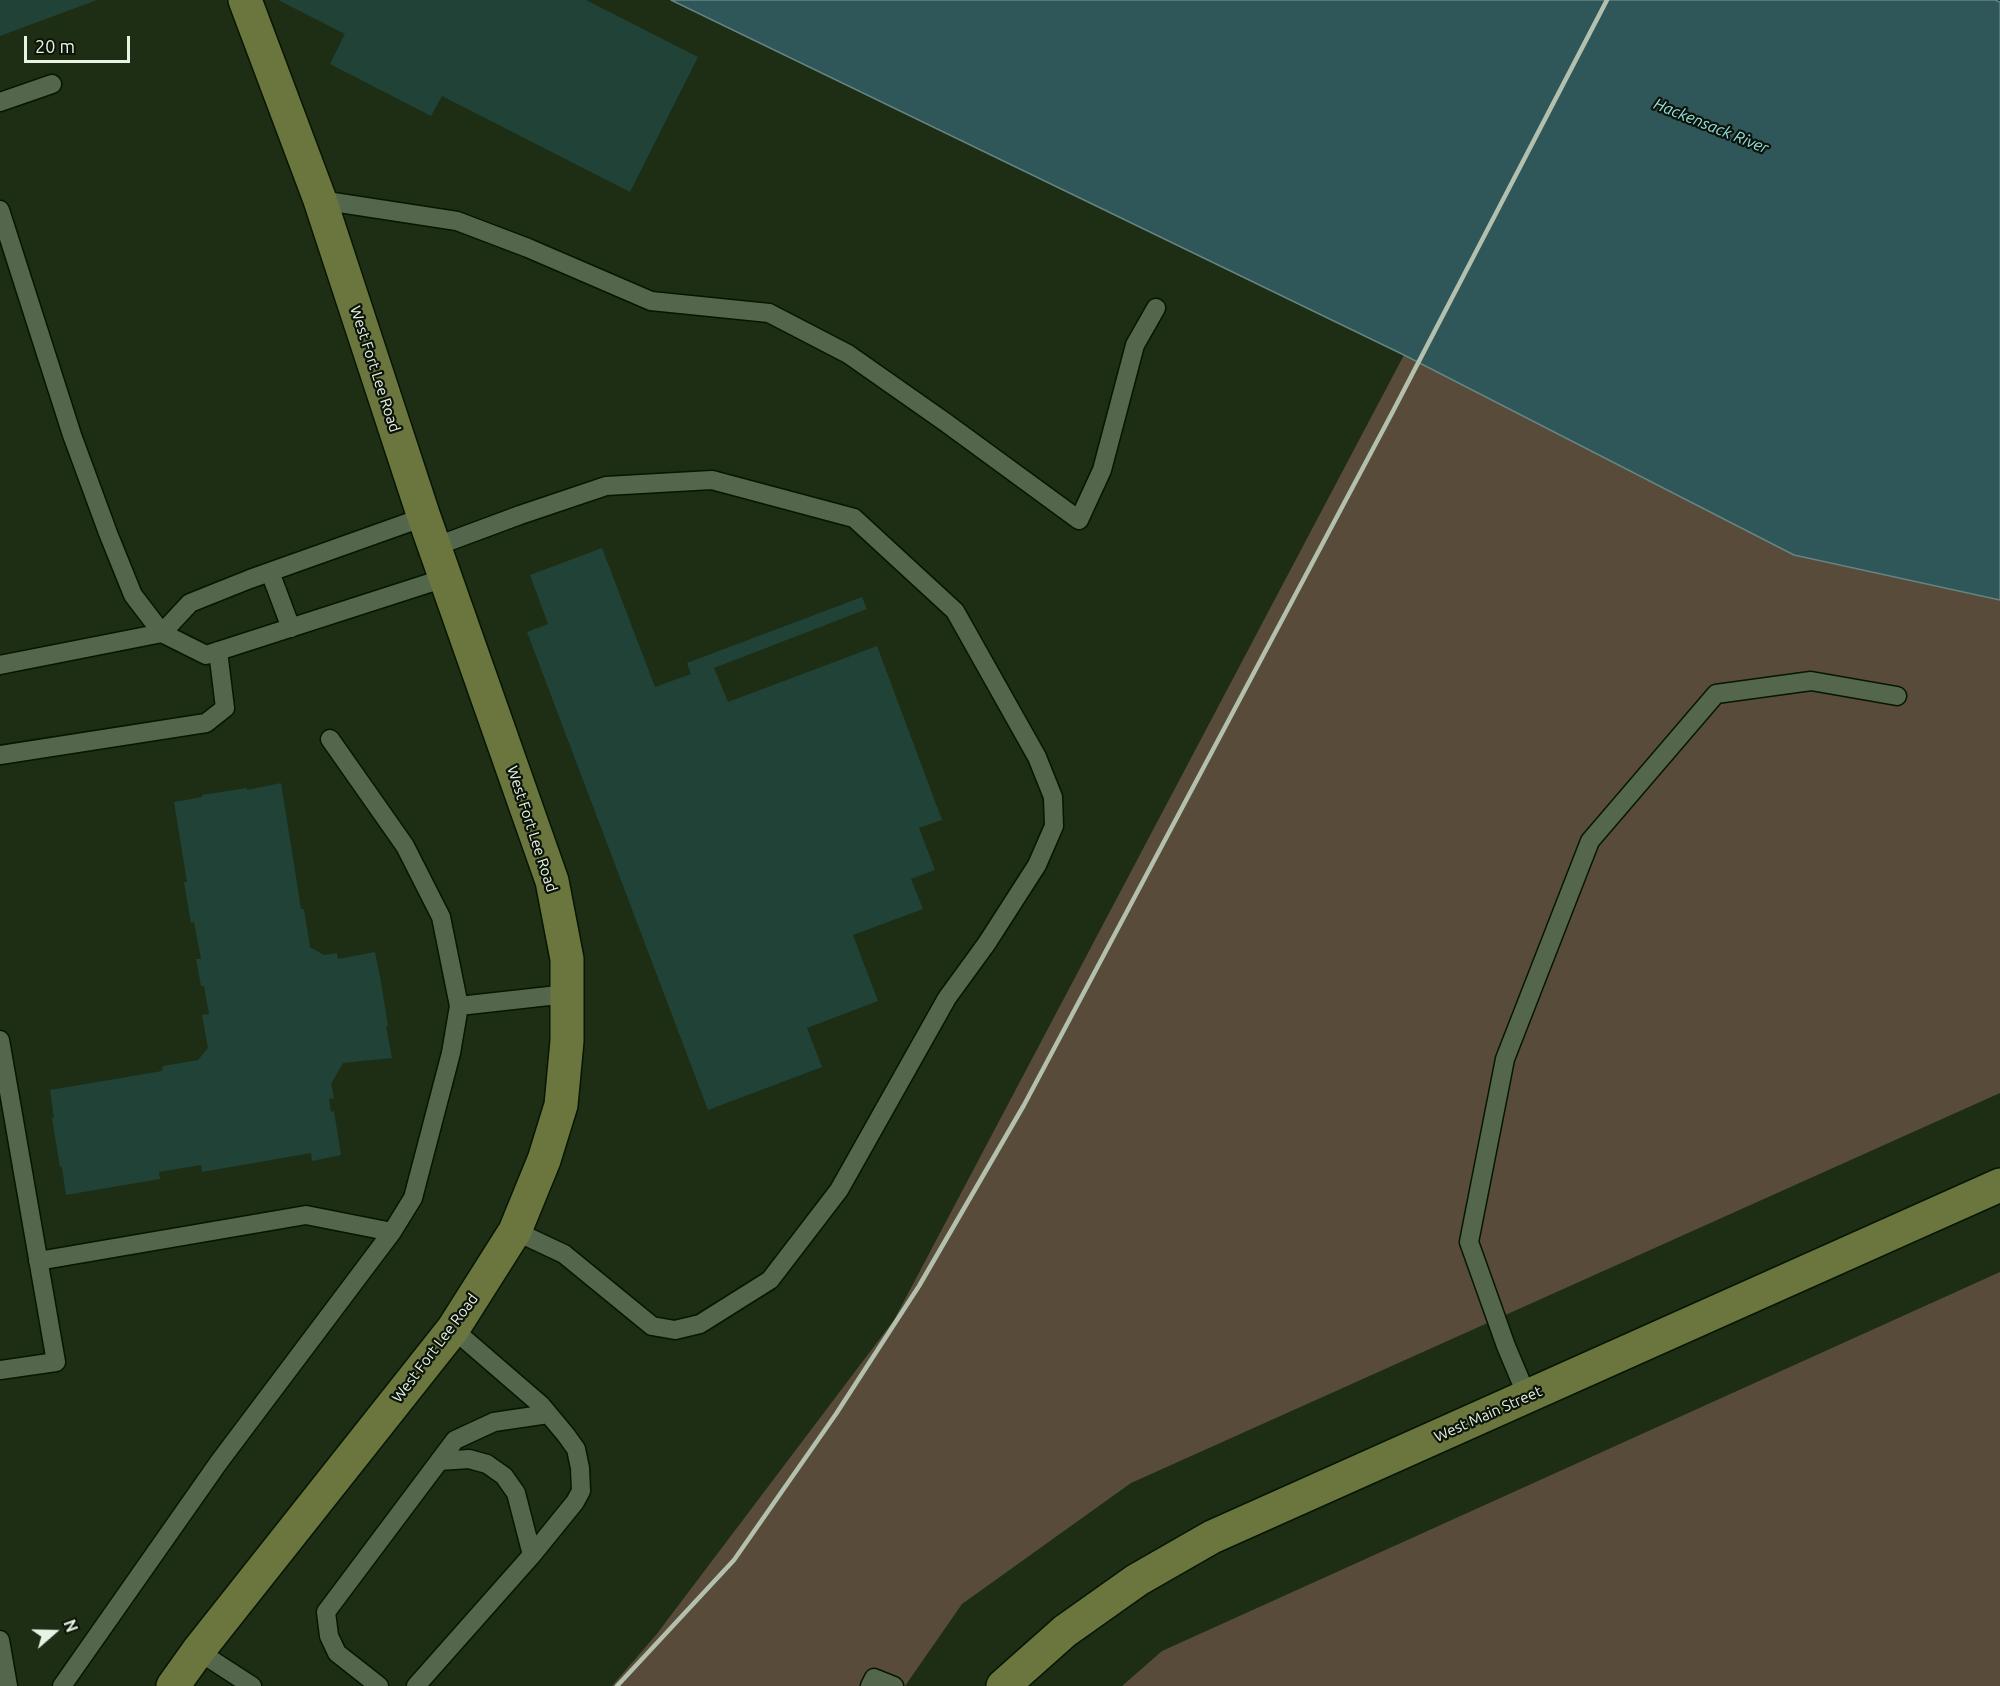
<!DOCTYPE html>
<style>
body{margin:0}
#map{position:relative;width:2000px;height:1686px;overflow:hidden;background:#1d2e15;font-family:Ubuntu,sans-serif}
canvas{display:block}
.north{position:absolute;left:24px;top:1602px;width:60px;height:60px;-webkit-text-stroke:4px #0c1409;paint-order:stroke;rotate:70deg;font-size:16px;font-weight:700;line-height:24px;text-align:center;color:#e8f3e4}
.north::after{content:'';display:block;margin:auto;width:21px;height:27px;background:#e8f3e4;clip-path:polygon(50% 0,100% 100%,50% 72%,0 100%)}
.scale{position:absolute;left:24px;top:36px;width:106px;height:27px;box-sizing:border-box;border:3px solid #e8f3e4;border-top:0;padding-left:8px;font-size:18px;line-height:21px;white-space:nowrap;color:#e8f3e4;-webkit-text-stroke:4px #0c1409;paint-order:stroke}
</style>
<div id="map">
<canvas width="2000" height="1686"></canvas>
<div class="north">N</div>
<div class="scale">20 m</div>
</div>
<script>
const context = document.querySelector('canvas').getContext('2d');
context.lineJoin = 'round';
function paint(path, color) { context.fillStyle = color; context.fill(path, 'evenodd'); }
const shape = rows => new Path2D(rows.map(r => 'M' + r).join(''));
function stroke(path, color, width, dash) { context.strokeStyle = color; context.lineWidth = width; context.lineCap = dash ? 'butt' : 'round'; context.setLineDash(dash || []); context.stroke(path); }
function label(font, color, halo, rows, align = 'center') {
  context.font = font + ' Ubuntu,sans-serif'; context.lineWidth = 4.5; context.setLineDash([]); context.textBaseline = 'middle'; context.strokeStyle = halo; context.fillStyle = color; for (const [text, x, y, turn = 0] of rows) {
    context.save(); context.translate(x, y); context.rotate((+turn || 0) * Math.PI / 180); context.textAlign = isNaN(turn) ? turn : align; if (halo) context.strokeText(text, 0, 0); context.fillText(text, 0, 0); context.restore();
  }
}
paint(shape([
 [1404,355,1794,555,2000,600,2000,1093,1131,1483,962,1604,905,1686,612,1686,656,1635,894,1320],
 [2000,1272,2000,1686,1122,1686,1162,1651]
]), '#584b3a');
const water = shape([
 [671,0,1995,0,2000,2,2000,600,1794,555,1404,355,671,0]
]);
paint(water, '#2f5658');
stroke(water, '#668582', 1.5);
paint(shape([
 [0,0,97,0,0,36],
 [278,0,586,0,698,57,630,192,442,96,431,116,330,64,345,34],
 [602,548,655,687,691,674,687,663,862,597,867,609,714,668,728,702,877,646,942,820,919,828,935,870,911,879,923,909,853,935,878,1001,807,1028,822,1067,708,1110,527,632,548,624,530,575],
 [281,783,301,909,304,909,310,947,324,955,337,953,338,959,375,952,381,982,388,1026,386,1026,392,1058,343,1063,331,1084,334,1098,329,1099,331,1112,334,1111,341,1155,312,1161,311,1153,202,1172,201,1165,159,1172,160,1179,66,1195,62,1167,60,1167,52,1118,54,1118,50,1090,162,1071,163,1066,198,1060,208,1048,202,1015,209,1014,204,986,201,986,196,959,201,959,194,922,191,923,184,882,187,882,174,802,202,797,202,795,247,788,247,790]
]), '#214236');
const service = shape([
 [0,102,52,84],
 [320,200,457,221,528,248,651,301,769,313,848,354,945,422,1079,520,1102,470,1135,345,1156,308],
 [0,210,72,435,108,533,133,595,162,633,206,655,445,578],
 [434,547,520,515,606,486,712,480,854,518,955,611,1037,757,1053,797,1054,826,1037,865,987,943,947,998,839,1190,770,1280,700,1324,675,1330,652,1326,564,1254,515,1231],
 [270,572,291,628],
 [0,665,162,633,190,603,250,579,424,517],
 [330,739,405,846,441,917,459,1006],
 [0,755,206,723,225,708,218,651],
 [0,1040,56,1362,0,1370],
 [38,1261,306,1215,392,1232],
 [1527,1396,1506,1346,1469,1242,1505,1059,1590,841,1716,694,1811,681,1897,696],
 [439,1461,469,1459,487,1464,504,1476,516,1493,532,1555],
 [0,1640,8,1686],
 [198,1651,252,1686],
 [62,1686,219,1462,392,1232,413,1198,451,1053,459,1006,567,994],
 [379,1686,337,1653,329,1636,326,1612,455,1440,494,1422,548,1414],
 [416,1686,532,1555,575,1502,581,1491,580,1468,576,1449,566,1435,541,1405,453,1329],
 [870,1686,874,1678,894,1686]
]);
const secondary = shape([
 [173,1686,198,1651,453,1329,515,1231,544,1160,561,1105,567,1041,567,959,552,881,424,517,320,200,245,0],
 [1003,1686,1065,1631,1137,1580,1212,1537,2000,1185]
]);
stroke(service, '#061602', 21);
stroke(secondary, '#061602', 36);
stroke(service, '#54674c', 18);
stroke(secondary, '#6b763f', 33);
stroke(shape([
 [617,1686,734,1560,836,1414,919,1286,1024,1105,1391,415,1607,0]
]), '#b3c0ae', 4.5);
label('15px', '#e8f3e4', '#0c1409', [
 ["West Fort Lee Road",375,369,72],
 ["West Fort Lee Road",532,829,72],
 ["West Fort Lee Road",435,1348,-53],
 ["West Main Street",1488,1414,-24]
]);
label('italic 16px', '#96e1e5', '#0c1409', [
 ["Hackensack River",1711,126,22]
]);
</script>
